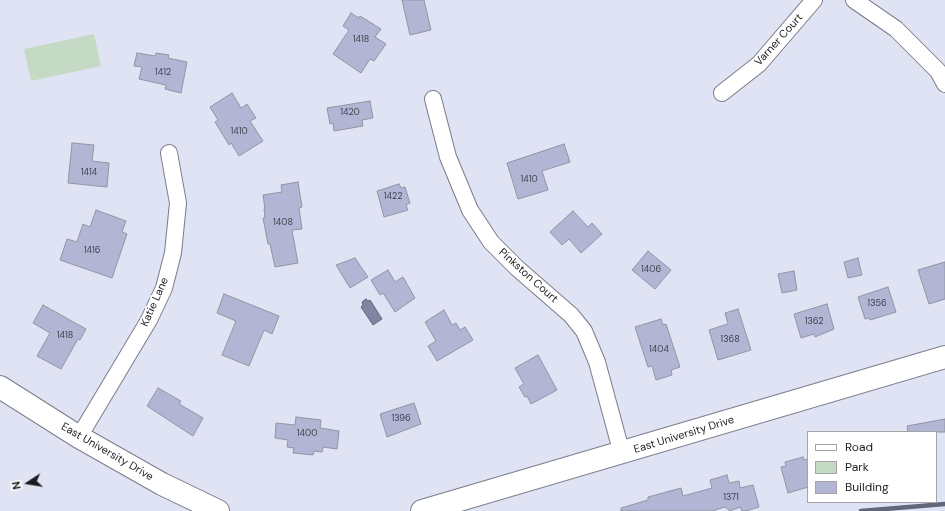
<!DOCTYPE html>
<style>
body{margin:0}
#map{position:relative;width:945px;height:511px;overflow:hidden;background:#e0e3f3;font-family:"DM Sans",sans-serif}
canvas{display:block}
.legend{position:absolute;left:807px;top:431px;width:130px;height:72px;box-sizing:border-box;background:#fff;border:1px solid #a4a4a6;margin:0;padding:5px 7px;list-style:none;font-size:12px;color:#1b1c21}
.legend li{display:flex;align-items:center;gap:8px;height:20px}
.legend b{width:20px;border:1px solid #a4a4a6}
.north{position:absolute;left:8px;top:463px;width:40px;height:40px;-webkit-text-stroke:3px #fff;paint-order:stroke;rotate:258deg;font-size:11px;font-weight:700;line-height:16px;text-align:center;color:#1b1c21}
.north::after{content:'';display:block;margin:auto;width:14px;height:18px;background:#1b1c21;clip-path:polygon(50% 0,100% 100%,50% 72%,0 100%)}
</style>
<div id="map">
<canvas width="945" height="511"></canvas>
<ul class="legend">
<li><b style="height:5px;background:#fff"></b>Road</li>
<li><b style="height:11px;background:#c5dac4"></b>Park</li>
<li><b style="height:11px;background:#b2b6d4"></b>Building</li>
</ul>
<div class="north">N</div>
</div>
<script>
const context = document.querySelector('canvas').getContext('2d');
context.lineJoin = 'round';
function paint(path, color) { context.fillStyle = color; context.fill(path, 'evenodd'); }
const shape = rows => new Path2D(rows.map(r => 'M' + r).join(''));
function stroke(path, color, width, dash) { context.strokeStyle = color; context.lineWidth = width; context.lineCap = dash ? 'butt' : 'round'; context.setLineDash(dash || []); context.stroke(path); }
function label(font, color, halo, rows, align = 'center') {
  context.font = font + ' "DM Sans",sans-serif'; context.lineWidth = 3.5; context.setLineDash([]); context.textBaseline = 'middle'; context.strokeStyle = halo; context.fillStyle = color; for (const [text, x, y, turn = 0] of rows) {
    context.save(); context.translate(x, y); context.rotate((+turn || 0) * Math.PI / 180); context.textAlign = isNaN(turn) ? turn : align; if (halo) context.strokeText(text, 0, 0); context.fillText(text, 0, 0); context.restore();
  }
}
paint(shape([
 [94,34,101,66,31,81,24,49]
]), '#c5dac4');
const water = shape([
 [366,299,368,301,370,300,382,319,373,325,361,307,363,305,362,302,366,299]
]);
paint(water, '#8185a1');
stroke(water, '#62667b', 1);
stroke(shape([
 [861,511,945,504]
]), '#62667b', 4.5);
const building = shape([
 [402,0,424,0,431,30,410,35,402,0],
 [351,13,359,18,360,16,381,29,375,37,386,44,374,61,370,59,361,73,333,54,349,30,343,26,351,13],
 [137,53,155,56,156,53,169,55,168,58,187,62,181,93,165,89,166,85,139,79,142,67,134,66,137,53],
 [232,93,241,108,247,104,256,118,250,121,263,141,239,156,231,143,229,145,215,122,218,120,210,107,232,93],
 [370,101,373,118,362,120,363,126,334,131,333,123,330,124,327,108,370,101],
 [72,143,94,145,92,161,109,163,107,187,68,183,72,143],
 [564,144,570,162,542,171,548,190,518,199,507,163,564,144],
 [298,182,302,207,299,208,302,229,292,230,298,263,275,267,270,244,268,244,263,218,265,218,264,209,265,209,263,195,282,192,281,185,298,182],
 [399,184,401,188,405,187,410,203,406,205,408,210,384,217,377,191,399,184],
 [96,210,126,221,122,232,127,234,112,278,60,260,67,239,77,242,83,224,90,227,96,210],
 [573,211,588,227,592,223,602,234,581,253,569,239,562,245,550,232,573,211],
 [648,251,671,270,655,289,632,270,648,251],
 [355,258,368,277,350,288,336,265,355,258],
 [858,258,862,275,848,278,844,262,858,258],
 [945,262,945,299,929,304,918,270,945,262],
 [388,270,395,282,403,277,415,298,395,312,383,293,380,295,371,280,388,270],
 [794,271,797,290,782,293,778,274,794,271],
 [888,287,896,312,870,320,869,318,865,319,858,297,888,287],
 [224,294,279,316,272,334,264,330,249,366,222,355,236,321,217,313,224,294],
 [827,304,834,329,815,337,814,334,801,338,794,314,827,304],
 [43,305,86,329,80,340,78,339,61,369,37,356,50,333,33,323,43,305],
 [738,309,751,350,718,360,709,330,728,324,725,313,738,309],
 [444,310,452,325,456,323,460,330,465,327,473,340,437,361,428,346,436,341,425,322,444,310],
 [661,319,663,325,666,324,680,367,671,370,672,375,656,380,652,366,648,367,635,327,661,319],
 [538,355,557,390,531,404,527,396,525,397,519,387,524,384,515,368,538,355],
 [158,388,181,401,179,404,203,418,193,436,147,406,158,388],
 [414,403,421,424,387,437,380,414,414,403],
 [296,417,321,420,320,428,339,431,337,449,323,447,322,452,314,451,313,455,293,453,294,448,287,447,288,440,275,438,276,423,295,425,296,417],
 [945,419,945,432,908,432,907,426,945,419],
 [803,457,804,460,808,459,808,487,788,493,781,467,786,466,785,462,803,457],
 [727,475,729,483,739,481,740,488,753,485,759,507,746,511,742,511,740,507,730,511,725,507,712,511,621,511,621,508,648,500,648,497,681,488,683,496,712,488,710,480,727,475]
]);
paint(building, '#b2b6d4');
stroke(building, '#9294a3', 1);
const minor = shape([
 [854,0,896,29,938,71,945,84],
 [722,93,759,64,814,0],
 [433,99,448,157,470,210,491,242,517,268,571,315,584,331,597,362,622,454],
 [79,437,149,320,164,288,173,253,178,203,169,153]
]);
const secondary = shape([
 [0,387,79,437,162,484,218,511],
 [422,511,945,357]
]);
stroke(minor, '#7a7c8b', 18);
stroke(secondary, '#7a7c8b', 24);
stroke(minor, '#fff', 16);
stroke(secondary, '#fff', 22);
label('9px', '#41424e', null, [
 ["1418",361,40],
 ["1412",163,73],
 ["1420",350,113],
 ["1410",239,132],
 ["1414",89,173],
 ["1410",529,180],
 ["1422",393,197],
 ["1408",283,223],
 ["1416",92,251],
 ["1406",651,270],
 ["1356",877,304],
 ["1362",814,322],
 ["1418",65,336],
 ["1368",730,340],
 ["1404",659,350],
 ["1396",401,419],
 ["1400",307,434],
 ["1371",731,498]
]);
label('11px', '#1b1c21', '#fff', [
 ["Varner Court",779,40,-48],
 ["Pinkston Court",528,276,42],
 ["Katie Lane",155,302,-66],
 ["East University Drive",684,435,-17],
 ["East University Drive",107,452,30]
]);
</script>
